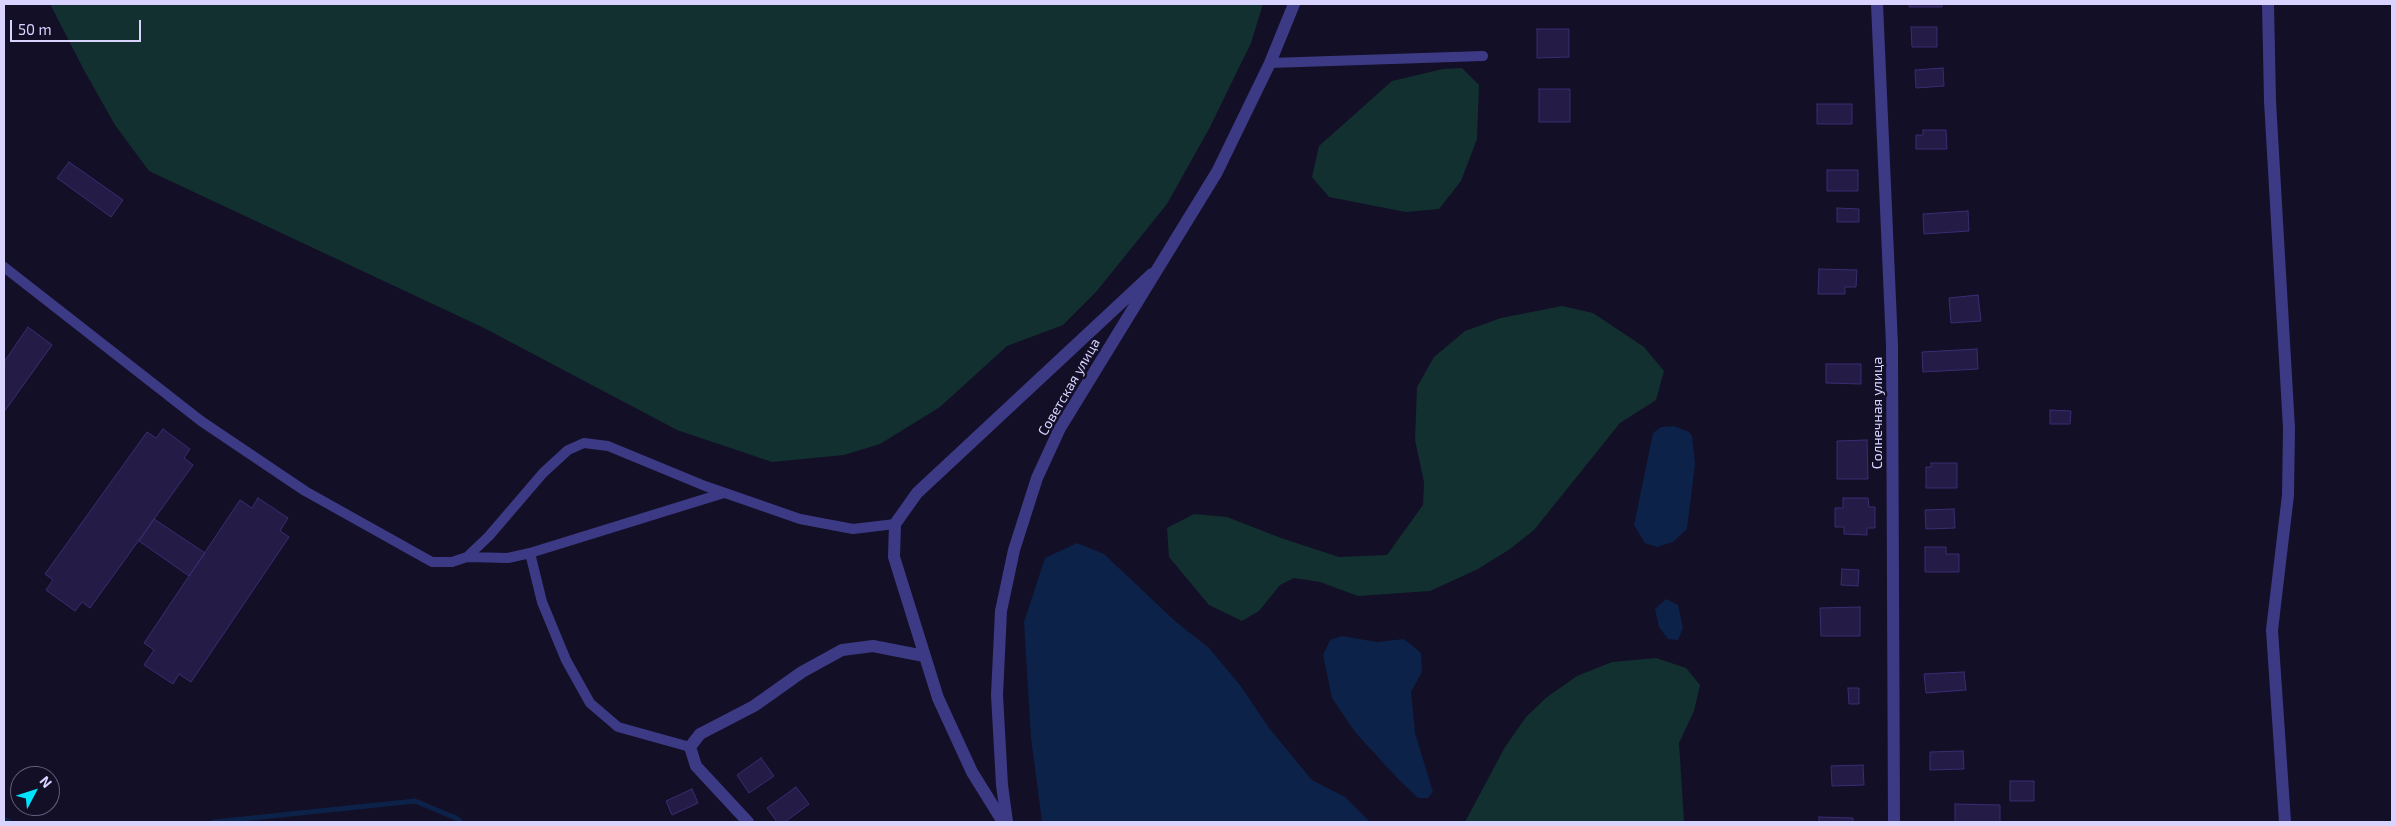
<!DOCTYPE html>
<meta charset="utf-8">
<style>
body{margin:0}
#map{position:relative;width:2396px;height:826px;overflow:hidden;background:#130f26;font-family:"Exo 2",sans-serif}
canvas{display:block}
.frame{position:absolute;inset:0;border:5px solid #d9d4ff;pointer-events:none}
.north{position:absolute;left:10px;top:766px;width:50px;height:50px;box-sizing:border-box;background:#130f26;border:1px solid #625e7d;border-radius:50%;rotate:50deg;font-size:14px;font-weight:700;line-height:20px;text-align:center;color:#d9d4ff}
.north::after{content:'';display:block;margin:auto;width:18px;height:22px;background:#00e5ff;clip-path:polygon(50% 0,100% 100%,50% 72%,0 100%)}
.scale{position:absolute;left:10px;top:20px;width:131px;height:22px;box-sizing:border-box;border:2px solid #d9d4ff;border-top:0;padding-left:6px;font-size:15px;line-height:18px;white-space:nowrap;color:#d9d4ff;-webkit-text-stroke:4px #130f26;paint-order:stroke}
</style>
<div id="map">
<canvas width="2396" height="826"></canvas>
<div class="frame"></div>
<div class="north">N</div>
<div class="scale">50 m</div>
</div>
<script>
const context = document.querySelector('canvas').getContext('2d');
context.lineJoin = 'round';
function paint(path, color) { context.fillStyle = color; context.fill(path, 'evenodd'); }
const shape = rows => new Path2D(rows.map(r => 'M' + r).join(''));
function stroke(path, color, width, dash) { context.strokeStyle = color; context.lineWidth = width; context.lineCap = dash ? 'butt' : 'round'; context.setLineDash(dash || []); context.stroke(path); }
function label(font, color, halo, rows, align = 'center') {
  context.font = font + ' "Exo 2",sans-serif'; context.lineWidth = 5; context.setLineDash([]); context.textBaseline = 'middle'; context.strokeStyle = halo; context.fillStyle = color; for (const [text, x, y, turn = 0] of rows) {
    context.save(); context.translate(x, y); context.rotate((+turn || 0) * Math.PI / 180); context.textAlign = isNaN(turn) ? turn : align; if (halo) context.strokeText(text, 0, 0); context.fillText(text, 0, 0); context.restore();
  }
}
paint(shape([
 [50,4,1263,4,1251,43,1209,129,1167,204,1096,292,1063,325,1007,346,940,407,880,444,844,455,772,462,677,430,484,328,149,171,115,125,85,72],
 [1462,68,1479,85,1477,139,1461,181,1439,209,1406,212,1329,197,1312,177,1319,146,1392,81,1443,69],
 [1562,306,1593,313,1644,347,1664,371,1656,400,1620,423,1534,530,1510,549,1478,569,1430,591,1358,596,1320,582,1294,578,1280,585,1259,611,1242,621,1209,605,1169,557,1167,528,1194,514,1227,517,1281,538,1339,557,1387,555,1423,505,1424,482,1415,440,1417,387,1434,357,1465,331,1501,318],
 [1656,658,1686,668,1700,685,1694,711,1679,743,1684,822,1465,822,1505,747,1526,717,1547,697,1577,676,1612,662]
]), '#12302f');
paint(shape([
 [1674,426,1689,432,1692,436,1695,464,1687,529,1673,542,1657,547,1645,543,1634,525,1653,433,1661,427],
 [1077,543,1104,554,1175,621,1209,648,1240,685,1269,728,1312,780,1345,797,1370,822,1042,822,1031,738,1024,622,1045,558],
 [1666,599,1678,605,1683,628,1678,640,1668,639,1659,627,1655,609],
 [1342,636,1377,642,1404,639,1421,653,1422,672,1411,692,1415,733,1433,792,1428,798,1418,798,1398,779,1355,732,1332,698,1323,655,1330,640]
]), '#0c2248');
stroke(shape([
 [4,819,10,822],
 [214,822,415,801,456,818,461,822]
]), '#0c2248', 5);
const building = shape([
 [1909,4,1942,4,1942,7,1909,7,1909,4],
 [1911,27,1937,27,1937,47,1912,47,1911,27],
 [1537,29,1569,29,1569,57,1537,58,1537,29],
 [1943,68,1944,86,1916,88,1915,70,1943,68],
 [1539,89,1570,89,1570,122,1539,122,1539,89],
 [1817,104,1852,104,1852,124,1817,124,1817,104],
 [1923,130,1946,130,1947,149,1916,149,1916,135,1923,135,1923,130],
 [69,162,123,200,111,217,57,178,69,162],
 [1827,170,1858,170,1858,191,1827,191,1827,170],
 [1837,208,1859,209,1859,222,1837,222,1837,208],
 [1968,211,1969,231,1924,234,1923,214,1968,211],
 [1819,269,1857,270,1856,287,1845,287,1845,294,1818,294,1819,269],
 [1978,295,1981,321,1951,323,1949,298,1978,295],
 [28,327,52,345,4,412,4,362,28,327],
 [1977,349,1978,369,1923,372,1922,352,1977,349],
 [1826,364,1861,364,1861,384,1826,383,1826,364],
 [2050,410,2071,411,2070,424,2050,424,2050,410],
 [163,429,190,449,184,458,193,465,90,608,82,602,75,611,46,590,53,580,45,574,147,432,156,438,163,429],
 [1867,440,1868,479,1837,479,1837,441,1867,440],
 [1931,463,1957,463,1957,488,1926,488,1926,467,1931,467,1931,463],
 [258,498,288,518,280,531,289,537,191,682,179,674,173,684,144,665,154,650,144,643,240,500,252,508,258,498],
 [1843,498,1868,498,1869,507,1875,507,1875,528,1867,528,1867,535,1844,534,1844,527,1835,527,1835,508,1843,508,1843,498],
 [1954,509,1955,528,1926,529,1925,510,1954,509],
 [154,519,205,553,189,576,139,541,154,519],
 [1925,547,1946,547,1946,554,1959,554,1959,572,1925,572,1925,547],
 [1842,569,1859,570,1858,586,1841,585,1842,569],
 [1860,607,1860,636,1821,636,1820,608,1860,607],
 [1964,672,1966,690,1926,693,1924,674,1964,672],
 [1848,688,1859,688,1859,704,1849,704,1848,688],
 [1963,751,1964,769,1930,770,1930,752,1963,751],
 [761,758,774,776,749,793,737,775,761,758],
 [1863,765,1864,785,1832,786,1831,766,1863,765],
 [2010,781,2034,781,2034,801,2010,801,2010,781],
 [796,787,809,804,785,822,777,822,767,808,796,787],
 [692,789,698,803,672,815,666,801,692,789],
 [1955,804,2000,805,2000,822,1955,822,1955,804],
 [1819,817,1853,818,1853,822,1819,822,1819,817]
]);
paint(building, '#241b47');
stroke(building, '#3b2d73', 1);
stroke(shape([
 [1270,63,1483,56],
 [4,267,201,421,305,491,432,562,452,562,467,557,489,536,543,473,568,450,584,443,608,446,705,486,800,519,853,529,895,524],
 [530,553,542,602,566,660,590,703,618,727,690,747],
 [467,557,508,558,530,553,724,493]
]), '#3d3a85', 10);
stroke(shape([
 [1877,4,1892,345,1894,822],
 [2268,4,2270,101,2289,428,2288,495,2272,630,2285,822],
 [748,822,696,766,690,747,700,734,754,706,802,672,842,650,873,646,924,656],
 [1003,822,972,772,938,698,894,557,895,524,917,493,1152,274]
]), '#3d3a85', 12);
stroke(shape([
 [1007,822,1002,785,997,695,1001,611,1014,550,1037,478,1060,428,1217,172,1270,63,1294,4]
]), '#3d3a85', 12);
label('14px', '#d9d4ff', '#130f26', [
 ["Советская улица",1069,387,-60],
 ["Солнечная улица",1877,413,-90]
]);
</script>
